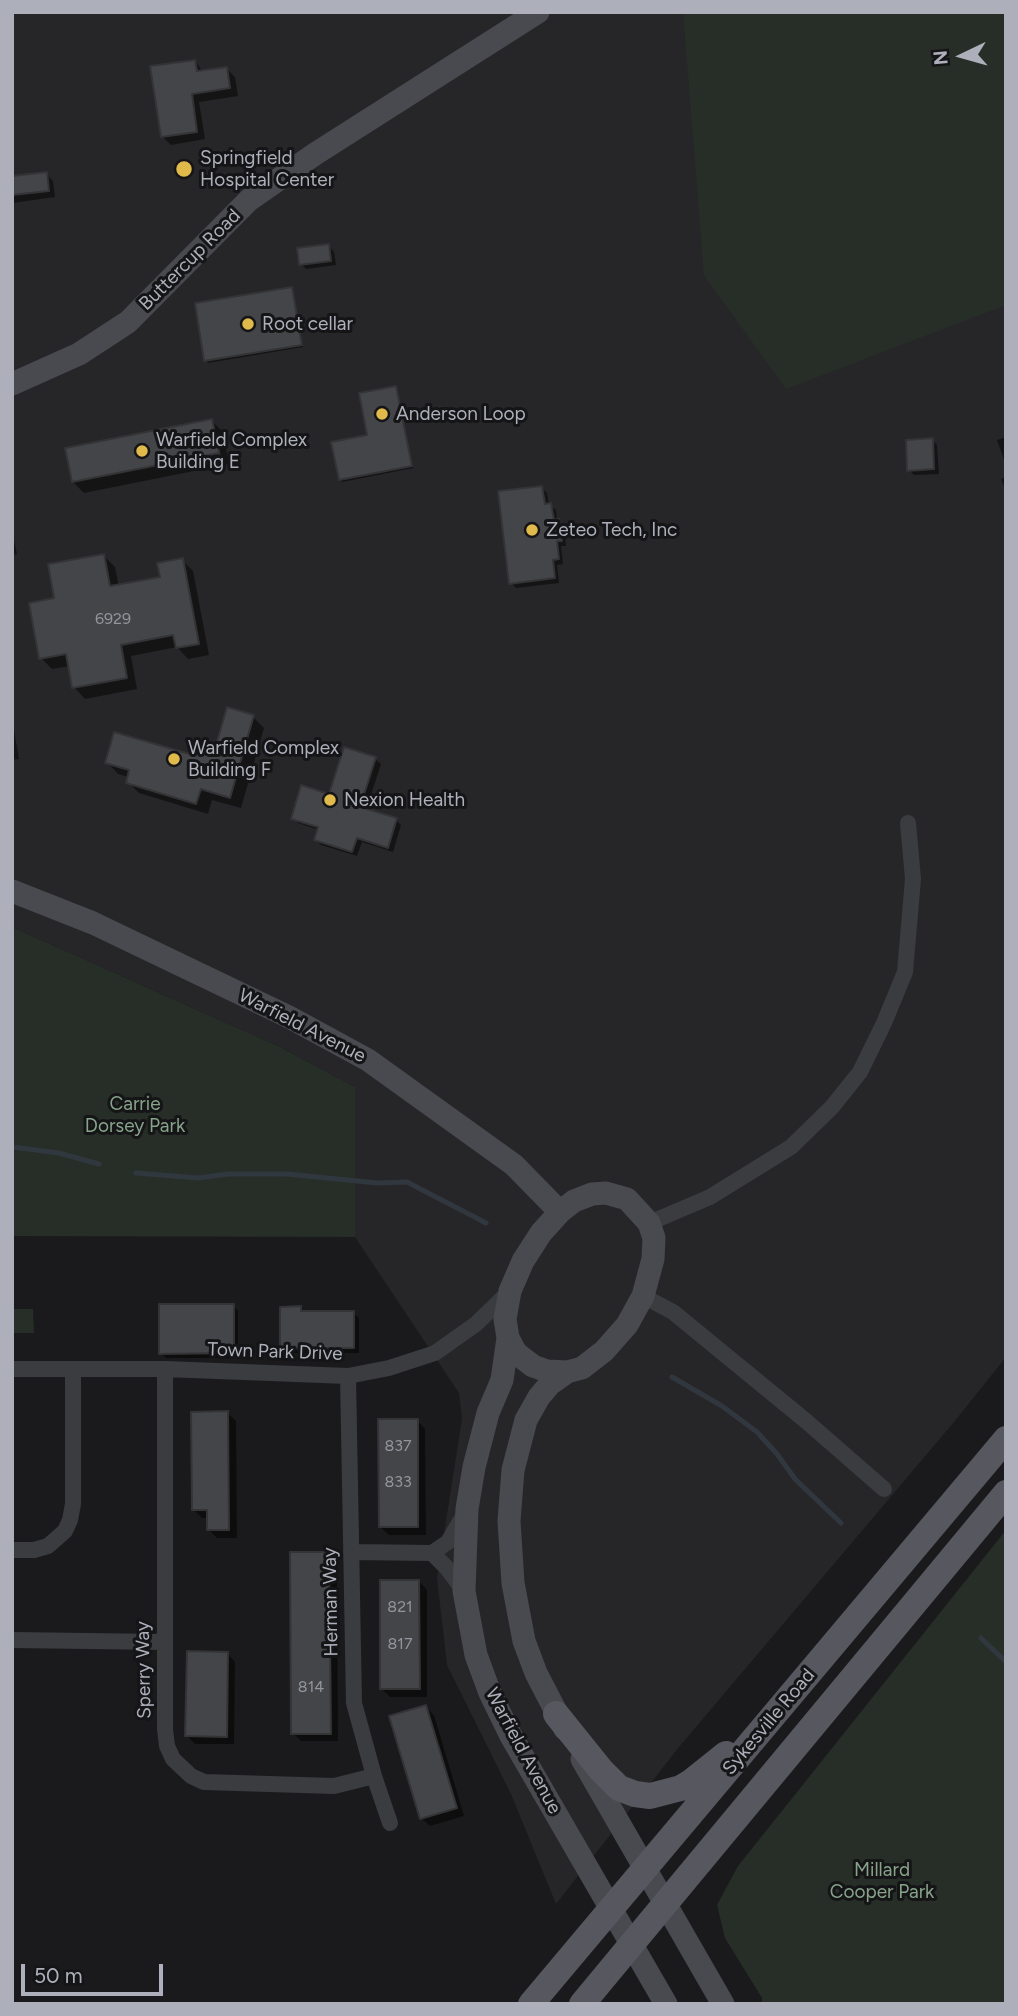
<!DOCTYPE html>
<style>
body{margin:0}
#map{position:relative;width:1018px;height:2016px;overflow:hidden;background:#1a1a1c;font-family:Figtree,sans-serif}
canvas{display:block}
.frame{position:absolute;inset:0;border:14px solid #adb0ba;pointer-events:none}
.north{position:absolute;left:927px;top:21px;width:70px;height:70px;-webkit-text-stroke:5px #151517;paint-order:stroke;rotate:265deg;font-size:19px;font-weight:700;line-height:28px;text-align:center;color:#adb0ba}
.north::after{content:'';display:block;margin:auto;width:24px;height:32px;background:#adb0ba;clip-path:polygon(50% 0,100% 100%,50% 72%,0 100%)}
.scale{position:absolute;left:21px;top:1964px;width:142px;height:32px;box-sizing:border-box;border:4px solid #adb0ba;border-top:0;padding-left:9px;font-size:21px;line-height:24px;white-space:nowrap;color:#adb0ba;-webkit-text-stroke:5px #151517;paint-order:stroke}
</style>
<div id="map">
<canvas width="1018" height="2016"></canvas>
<div class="frame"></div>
<div class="north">N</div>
<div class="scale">50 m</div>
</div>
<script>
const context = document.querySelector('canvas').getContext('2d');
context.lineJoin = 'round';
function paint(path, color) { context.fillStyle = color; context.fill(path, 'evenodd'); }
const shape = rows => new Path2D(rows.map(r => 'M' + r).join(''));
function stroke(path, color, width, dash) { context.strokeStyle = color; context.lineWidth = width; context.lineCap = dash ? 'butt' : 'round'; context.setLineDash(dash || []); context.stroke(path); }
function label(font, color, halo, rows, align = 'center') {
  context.font = font + ' Figtree,sans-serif'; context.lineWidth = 6; context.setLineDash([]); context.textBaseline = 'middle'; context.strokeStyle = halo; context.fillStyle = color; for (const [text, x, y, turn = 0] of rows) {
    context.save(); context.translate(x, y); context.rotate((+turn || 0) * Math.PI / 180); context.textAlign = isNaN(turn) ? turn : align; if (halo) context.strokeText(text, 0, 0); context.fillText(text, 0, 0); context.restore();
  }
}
paint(shape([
 [12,12,1006,12,1006,1357,954,1422,679,1747,556,1904,511,1794,447,1665,437,1578,462,1419,459,1393,355,1237,355,1087,280,1047,12,927]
]), '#262629');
paint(shape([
 [683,12,1006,12,1006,305,786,389,704,275],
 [12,927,280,1047,355,1087,355,1237,12,1236],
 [12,1309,33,1309,34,1333,12,1333],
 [1006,1530,1006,2004,762,2004,762,1998,725,1938,717,1905,738,1866]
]), '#262e27');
paint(shape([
 [195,61,203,72,227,69,235,77,238,96,199,102,205,139,171,145,162,136],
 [46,174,53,181,55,197,12,203,12,178],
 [329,246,334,252,336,265,306,269,301,264],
 [291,289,303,347,208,363,206,360],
 [395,388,413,468,342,482,340,480,369,437],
 [212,421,223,432,229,464,84,493,73,482],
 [213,431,216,431,222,461,219,462],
 [1006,437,1006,465,997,440],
 [932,440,937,445,939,474,914,475,909,470],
 [1006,477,1006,491,1001,479],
 [542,488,547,493,549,505,556,510,557,521,564,526,566,546,561,546,563,564,557,565,559,583,516,588,511,583],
 [12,531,17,554,12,555],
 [104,556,115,567,119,587,162,579,182,560,193,571,209,655,188,659,177,647,131,656,137,689,85,699,74,687,70,666,52,669,41,658,56,600],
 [253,717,264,728,241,808,212,800,208,814,139,793,128,782,129,777,118,774,107,762,215,754],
 [12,719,19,759,12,760],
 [375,759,381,764,366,810,396,820,401,825,393,852,362,842,357,856,321,845,316,840,319,830,298,823,293,818,330,796],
 [233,1305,238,1311,238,1358,166,1358,161,1353],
 [300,1308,305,1313,353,1313,359,1318,359,1353,287,1353,282,1348],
 [227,1413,236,1421,237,1538,217,1538,209,1530,209,1518,202,1518,194,1510],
 [417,1420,425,1429,426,1535,389,1535,380,1527],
 [328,1554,337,1562,338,1741,301,1741,293,1733],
 [419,1581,427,1590,427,1697,390,1697,382,1689],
 [227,1653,235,1662,234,1744,195,1744,187,1736],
 [425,1707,434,1715,464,1816,430,1826,421,1818]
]), '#0007');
stroke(shape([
 [12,1147,59,1153,99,1164],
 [136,1173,198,1178,228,1174,287,1174,377,1183,407,1182,486,1223],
 [672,1377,722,1406,757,1432,777,1454,795,1479,841,1523],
 [981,1638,1006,1662]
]), '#31373f', 5);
const building = shape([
 [195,60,197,71,227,67,230,88,192,94,197,132,161,137,150,66,195,60],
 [47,172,49,191,12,195,12,176,47,172],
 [329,244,331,261,299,265,297,248,329,244],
 [292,287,302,345,204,361,195,303,292,287],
 [396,386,412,466,339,480,331,442,367,435,359,393,396,386],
 [212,419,219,453,72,482,65,448,212,419],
 [933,438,934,469,907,471,906,440,933,438],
 [542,486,545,504,551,503,554,520,559,519,562,541,557,541,559,559,553,560,555,578,509,584,498,491,542,486],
 [104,554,110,586,160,577,157,563,183,558,199,644,176,648,173,635,121,645,127,678,72,688,66,654,39,659,29,603,54,598,48,564,104,554],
 [227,707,254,715,230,798,201,789,196,804,126,783,129,770,105,763,114,732,193,755,196,746,214,752,227,707],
 [344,747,376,757,360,807,397,818,388,848,357,838,352,852,314,840,318,827,291,819,301,785,329,794,344,747],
 [159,1304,234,1304,234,1353,159,1354,159,1304],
 [301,1306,301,1311,354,1311,354,1348,280,1349,280,1307,301,1306],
 [228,1411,229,1530,207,1530,207,1510,192,1510,191,1412,228,1411],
 [378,1419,418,1419,418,1527,379,1527,378,1419],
 [290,1552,329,1552,331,1734,291,1734,290,1552],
 [380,1580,419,1580,420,1689,380,1689,380,1580],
 [187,1651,228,1652,227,1737,185,1736,187,1651],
 [426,1705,457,1808,420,1819,389,1716,426,1705]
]);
paint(building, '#444548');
stroke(building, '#343437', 2);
stroke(shape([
 [649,1223,710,1197,791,1147,832,1107,860,1072,884,1023,905,972,913,879,908,823],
 [643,1296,673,1312,806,1421,884,1489],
 [12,1369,165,1369,348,1376,389,1368,435,1353,476,1324,510,1291],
 [165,1369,165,1729,167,1746,173,1759,191,1776,204,1782,334,1786,374,1776],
 [348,1376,354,1703,374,1776,390,1823],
 [12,1550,34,1550,48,1546,65,1531,70,1520,73,1504,73,1370],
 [351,1552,432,1553,448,1542,465,1513],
 [432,1553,446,1567,464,1591],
 [12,1640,164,1642]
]), '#3b3c40', 16);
stroke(shape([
 [12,384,79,354,128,322,249,200,315,154,538,12],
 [12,891,93,923,289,1017,368,1060,514,1165,560,1212],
 [606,1193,627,1199,649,1223,654,1238,653,1259,643,1296,627,1325,604,1351,582,1368,567,1372,547,1371,533,1366,516,1353,508,1338,505,1319,510,1291,523,1261,541,1233,560,1212,574,1201,592,1194,606,1193],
 [508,1338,502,1380,488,1413,474,1467,467,1509,464,1591,476,1655,490,1693,511,1736,666,2004],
 [565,1729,536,1673,524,1641,513,1583,509,1521,513,1470,526,1420,539,1397,550,1384,567,1372],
 [582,1759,723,2004]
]), '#494a50', 23);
stroke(shape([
 [556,1714,601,1770,619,1788,635,1794,650,1796,681,1788,691,1782,726,1754],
 [531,2004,1006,1439],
 [582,2004,1006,1493]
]), '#57585f', 26);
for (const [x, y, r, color] of [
 [184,169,9,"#e1ba4c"],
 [248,324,7,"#e1ba4c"],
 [382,414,7,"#e1ba4c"],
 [142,451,7,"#e1ba4c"],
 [532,530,7,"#e1ba4c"],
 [174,759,7,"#e1ba4c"],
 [330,800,7,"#e1ba4c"]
]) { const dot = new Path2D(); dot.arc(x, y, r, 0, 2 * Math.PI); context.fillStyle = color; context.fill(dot); stroke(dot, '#151517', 2.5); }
label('16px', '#93959e', null, [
 ["6929",113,619],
 ["837",398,1446],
 ["833",398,1482],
 ["821",400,1607],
 ["817",400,1644],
 ["814",311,1687]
]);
label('19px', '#adb0ba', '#151517', [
 ["Springfield",200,158],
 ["Hospital Center",200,180],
 ["Root cellar",262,324],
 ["Anderson Loop",396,414],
 ["Warfield Complex",156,440],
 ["Building E",156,462],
 ["Zeteo Tech, Inc",546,530],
 ["Warfield Complex",188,748],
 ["Building F",188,770],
 ["Nexion Health",344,800]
], 'left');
label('19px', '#adb0ba', '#151517', [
 ["Buttercup Road",190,260,-45],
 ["Warfield Avenue",302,1026,27],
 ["Town Park Drive",275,1352,2],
 ["Herman Way",331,1602,-91],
 ["Sperry Way",144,1670,-91],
 ["Sykesville Road",769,1722,-50],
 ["Warfield Avenue",523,1751,62]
]);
label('19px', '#87a38a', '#151517', [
 ["Carrie",135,1104],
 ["Dorsey Park",135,1126],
 ["Millard",882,1870],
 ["Cooper Park",882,1892]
]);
</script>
